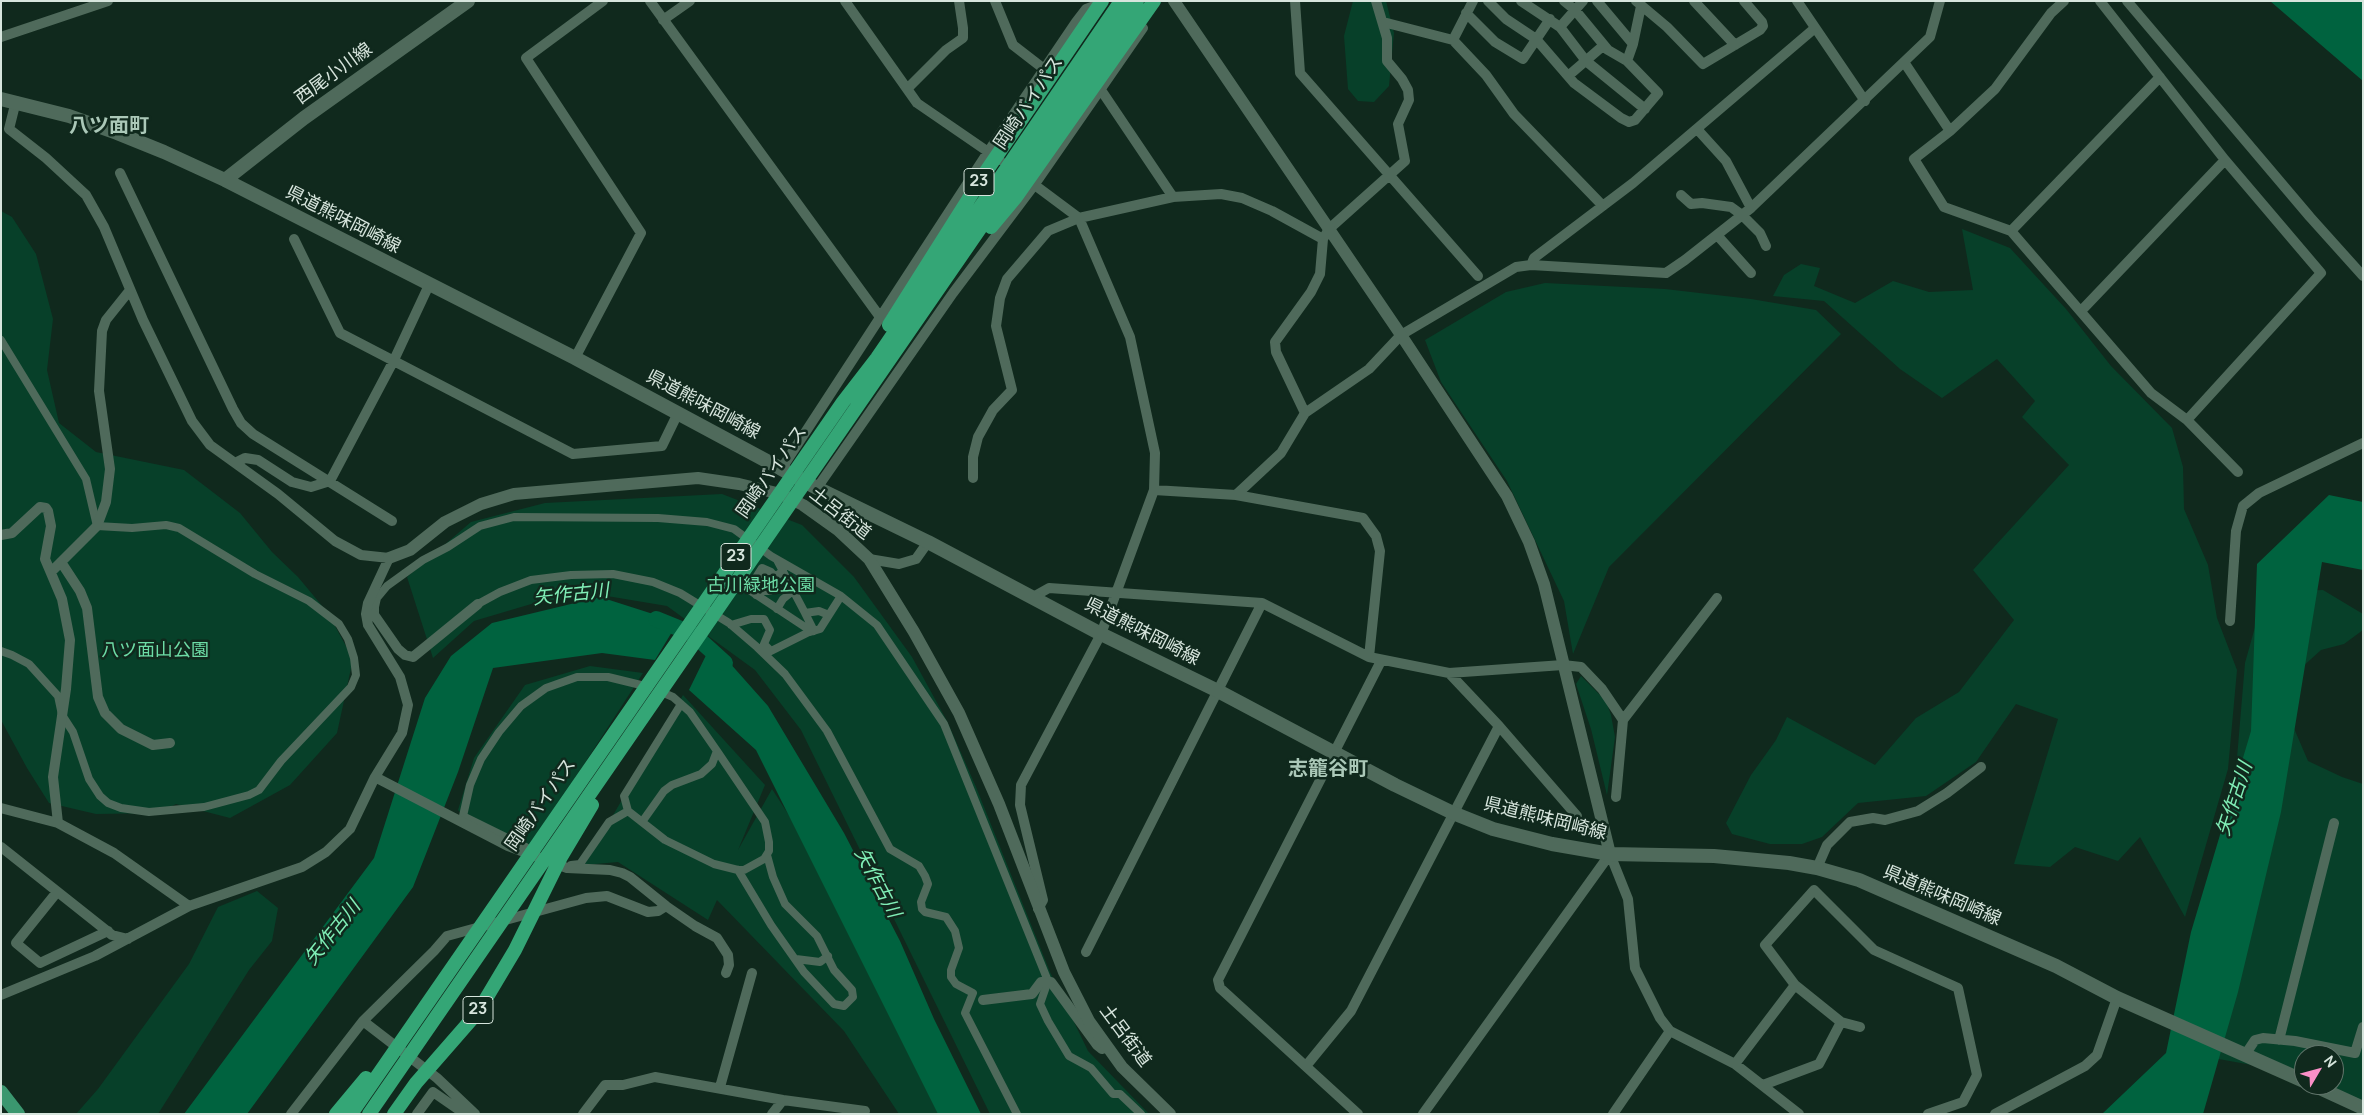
<!DOCTYPE html>
<meta charset="utf-8">
<style>
body{margin:0}
#map{position:relative;width:2364px;height:1115px;overflow:hidden;background:#10291d;font-family:Manrope,sans-serif}
canvas{display:block}
.frame{position:absolute;inset:0;border:2px solid #d7e5dd;pointer-events:none}
.north{position:absolute;left:2294px;top:1045px;width:50px;height:50px;box-sizing:border-box;background:#10291d;border:1px solid #60746a;border-radius:50%;rotate:53deg;font-size:14px;font-weight:700;line-height:20px;text-align:center;color:#d7e5dd}
.north::after{content:'';display:block;margin:auto;width:18px;height:22px;background:#fa8fc7;clip-path:polygon(50% 0,100% 100%,50% 72%,0 100%)}
</style>
<div id="map">
<canvas width="2364" height="1115"></canvas>
<div class="frame"></div>
<div class="north">N</div>
</div>
<script>
const context = document.querySelector('canvas').getContext('2d');
context.lineJoin = 'round';
function paint(path, color) { context.fillStyle = color; context.fill(path, 'evenodd'); }
const shape = rows => new Path2D(rows.map(r => 'M' + r).join(''));
function stroke(path, color, width, dash) { context.strokeStyle = color; context.lineWidth = width; context.lineCap = dash ? 'butt' : 'round'; context.setLineDash(dash || []); context.stroke(path); }
function label(font, color, halo, rows, align = 'center') {
  context.font = font + ' Manrope,"Noto Sans JP",sans-serif'; context.lineWidth = 5; context.setLineDash([]); context.textBaseline = 'middle'; context.strokeStyle = halo; context.fillStyle = color; for (const [text, x, y, turn = 0] of rows) {
    context.save(); context.translate(x, y); context.rotate((+turn || 0) * Math.PI / 180); context.textAlign = isNaN(turn) ? turn : align; if (halo) context.strokeText(text, 0, 0); context.fillText(text, 0, 0); context.restore();
  }
}
paint(shape([
 [1353,1,1386,1,1394,33,1389,86,1374,102,1358,101,1348,89,1344,36],
 [1,211,12,217,36,254,53,319,47,370,59,423,96,452,184,470,240,513,272,552,298,577,328,613,353,659,337,733,290,785,230,818,176,804,158,813,96,814,49,803,27,768,1,720],
 [1962,229,2010,248,2066,309,2111,366,2172,428,2183,467,2184,509,2208,565,2217,618,2237,670,2228,769,2185,917,2140,837,2118,861,2075,847,2050,867,2014,864,2058,719,2016,704,1976,762,1926,796,1858,803,1822,837,1802,844,1770,844,1732,834,1726,823,1751,775,1776,740,1787,717,1875,765,1916,718,1959,692,2014,620,1973,570,2069,465,2022,417,2035,401,1997,359,1942,398,1900,369,1824,301,1773,296,1784,275,1801,264,1820,268,1814,286,1855,303,1893,281,1929,292,1973,290],
 [1545,283,1665,289,1751,299,1816,310,1841,334,1609,567,1573,654,1564,601,1507,481,1441,382,1425,340,1506,292],
 [722,494,802,525,854,577,912,657,947,721,976,787,1050,972,1088,1051,1149,1114,990,1114,801,730,755,670,667,606,607,596,538,602,474,621,433,658,407,577,471,522,545,503],
 [2323,590,2363,614,2363,630,2344,644,2321,650,2289,679,2290,719,2308,761,2342,777,2363,784,2363,1104,2323,1085,2334,1085,2334,1055,2304,1055,2304,1078,2285,1071,2202,1056,2230,841,2245,663,2255,627,2293,591],
 [590,666,643,673,528,851,470,822,458,810,474,758,525,685],
 [1581,676,1606,701,1611,715,1615,737,1607,795,1591,729,1576,684],
 [683,695,765,785,738,850,772,789,866,935,946,1114,899,1114,844,1031,717,900,708,920,618,862,584,865],
 [257,891,278,908,272,941,249,970,158,1114,76,1114,98,1089,189,964,218,907]
]), '#074029');
paint(shape([
 [2270,1,2363,1,2363,81],
 [2329,495,2363,502,2363,570,2322,562,2281,812,2238,992,2203,1114,2102,1114,2166,1053,2191,932,2251,731,2257,564],
 [600,597,678,622,655,660,602,653,493,668,458,772,413,887,247,1114,184,1114,374,858,425,698,451,656,492,623],
 [712,643,768,706,844,833,900,941,934,1019,981,1114,938,1114,756,750,689,690]
]), '#00633f');
stroke(shape([
 [656,619,693,634,725,663]
]), '#00633f', 16);
stroke(shape([
 [1,340,86,479,97,526,132,528,166,525,179,528,255,574,309,601,339,624,348,639,354,658,356,675,351,687,281,761,259,790,249,795,204,807,149,812,121,808,108,803,100,796,89,779,73,732,62,715,58,696,29,664,12,655,1,651],
 [777,560,805,613],
 [759,591,770,591,776,582,775,577],
 [759,591,763,584,761,579,765,576,768,578,773,574],
 [756,595,759,591,755,579,762,568,771,572,775,577,783,571],
 [478,604,500,592,531,580,571,575,613,574,653,582,680,593,729,623,757,647,785,674,827,731,890,849,919,866,925,876,928,884,921,902,922,909,925,912,946,917,955,931,959,948,951,970,951,977,956,984,973,993,965,1013,1017,1114],
 [777,609,783,599,793,591],
 [375,616,375,607,377,598,387,586,423,560,448,547,480,526,514,517,658,518,707,522,734,529,771,556,841,596,877,625,944,724,1048,981,1040,1004,1048,1021,1069,1056,1091,1068,1113,1094,1120,1094,1141,1114],
 [731,625,751,619,764,619,770,630,764,644,771,651,811,631,746,588],
 [814,631,805,613,819,611,829,615],
 [810,632,820,629,841,596],
 [628,811,624,796,681,704],
 [642,822,664,791,672,785,701,774,712,764,717,751,690,712,673,697,659,691],
 [526,847,463,816,470,785,481,759,499,732,521,706,546,688,577,677,608,677,649,687],
 [571,865,580,864,609,822,628,811,665,840,714,864,738,870,744,870,764,859,769,851,769,842,765,822,717,751],
 [738,870,771,925,804,972,834,1004,844,1006,853,997,852,990,834,970,817,936,785,904,773,877,767,855],
 [796,959,820,962,828,956]
]), '#4f6a5b', 8);
stroke(shape([
 [650,1,880,317],
 [845,1,917,103,1000,160],
 [995,1,1013,45,1044,69],
 [1295,1,1300,73,1478,276],
 [1488,1,1506,19,1536,39,1574,83,1621,118,1629,122,1635,120,1658,93,1627,61,1633,44],
 [1521,1,1560,27,1583,1],
 [1564,1,1575,10,1608,50,1627,61],
 [1597,1,1633,44,1641,6],
 [1636,1,1667,27,1703,64,1760,30,1763,26,1762,22,1744,1],
 [1694,1,1735,45],
 [1797,1,1865,101],
 [2064,1,2051,13,1995,89,1950,131,1914,159,1944,207,2011,231,2151,393,2187,420,2238,472],
 [2100,1,2225,160,2321,273,2187,420],
 [2127,1,2310,217,2363,276],
 [1466,13,1495,42,1523,59,1550,19],
 [663,20,690,1],
 [1383,22,1453,40,1473,1],
 [1560,27,1586,61,1645,109],
 [1,37,108,1],
 [1453,40,1486,75,1514,114,1603,206],
 [1904,62,1950,131],
 [1568,76,1604,45],
 [907,89,946,50,963,38,963,28,959,1],
 [1101,90,1173,197],
 [1697,129,1726,161,1751,208],
 [120,173,233,409,241,423,253,434,392,521],
 [1024,177,1079,218,1130,337,1155,453,1154,490,1101,634,1021,785,1020,805,1043,900,1038,909],
 [1681,195,1691,204,1702,203,1731,207,1742,215,1760,233,1766,246],
 [2011,231,2160,77],
 [1717,235,1751,273],
 [294,239,340,333,573,454,662,446,678,413],
 [1531,265,1534,258,1633,183,1815,28],
 [2081,311,2225,160],
 [575,358,641,233,526,58,603,1],
 [1305,413,1276,352,1275,342,1311,292,1320,274,1323,239,1329,229,1405,161,1398,124,1409,100,1408,90,1402,79,1387,61,1387,38,1376,1],
 [235,463,245,458,258,460,292,482,311,487,330,481,394,360,429,285],
 [782,468,988,152,1076,22,1086,9,1100,4],
 [973,478,973,457,978,437,993,410,1012,390,996,326,1000,298,1007,279,1048,231,1079,218,1173,197,1221,194,1242,198,1272,211,1323,239],
 [817,488,953,293,1035,184,1143,28],
 [1154,490,1236,495,1363,518,1376,536,1380,551,1369,657],
 [1236,495,1281,453,1305,413,1369,369,1401,335,1516,267,1531,265,1666,273,1685,260,1751,208,1930,37,1940,1],
 [1,535,12,533,40,507,46,508,48,511,51,526,45,559,62,599,70,640,66,689,53,777,58,823],
 [869,559,899,564,916,559,928,542],
 [61,562,80,591,87,608,98,697,105,713,121,729,153,745,170,743],
 [51,572,97,526,106,502,110,469,99,391,102,331,106,320,130,290],
 [1033,597,1049,588,1262,603,1369,657,1449,673,1563,665,1581,667,1602,689,1623,720],
 [366,614,375,616,398,649,405,655,413,657,478,604],
 [2230,621,2236,531,2243,506,2259,493,2363,443],
 [1449,673,1499,726,1577,816],
 [375,777,508,846,567,868,610,870,622,873,630,877,666,906],
 [1616,797,1623,720,1717,598],
 [1,808,58,823,114,853,189,906],
 [1,847,112,935,128,939],
 [1610,854,1628,899,1635,968,1660,1018,1670,1031,1735,1064,1799,1114],
 [1817,868,1827,845,1850,822,1873,818,1885,820,1918,811,1947,793,1981,767],
 [57,892,16,943,40,963,108,931],
 [1086,952,1262,603],
 [1,995,95,956,189,906,302,867,326,852,350,829,375,777,402,733,408,705,400,677,368,625,366,614,368,603,389,558,361,555,335,541,278,494,210,445,192,421,143,320,104,227,86,195,46,158,9,129,16,101],
 [983,1000,1032,994,1041,982,1051,982,1097,1045,1102,1049,1108,1047],
 [363,1021,437,1078,475,1114],
 [1860,1027,1841,1022,1795,985,1765,945,1814,890,1874,950,1958,988,1977,1075,1963,1102,1928,1114],
 [2279,1040,2334,823],
 [2245,1055,2255,1040,2263,1038,2295,1041,2355,1053,2363,1027],
 [1735,1064,1795,985],
 [1306,1066,1351,1011,1499,726],
 [1763,1085,1819,1064,1841,1022],
 [720,1087,752,973],
 [291,1114,363,1021,434,951,447,936,586,898,607,896,648,912,658,911,666,906,695,926,717,938,728,955,729,965,726,973],
 [417,1114,433,1092,465,1114],
 [583,1114,605,1085,623,1085,655,1077,783,1100,865,1111],
 [772,1114,783,1100],
 [1358,1114,1220,988,1218,980,1381,661],
 [1423,1114,1610,854],
 [1613,1114,1670,1031],
 [1995,1114,2085,1066,2097,1055,2117,998]
]), '#4f6a5b', 10);
stroke(shape([
 [1174,1,1401,335,1507,496,1529,542,1544,584,1610,854],
 [389,558,410,550,445,522,481,504,514,494,698,478,739,484,781,494,803,505,838,530,869,559,914,632,959,713,999,804,1064,972,1089,1021,1122,1067,1170,1114]
]), '#4f6a5b', 12);
stroke(shape([
 [1,99,69,116,117,133,164,152,225,180,575,358,817,488,928,542,1101,634,1218,691,1395,785,1453,813,1493,829,1552,844,1610,854,1714,856,1789,863,1817,868,1859,880,2056,966,2117,998,2304,1081],
 [225,180,304,118,468,1],
 [2313,1085,2363,1108]
]), '#4f6a5b', 14);
stroke(shape([
 [1,1092,18,1114]
]), '#3b976f', 14);
stroke(shape([
 [991,227,1016,197,1154,1],
 [889,325,985,173,1102,1],
 [336,1114,366,1078],
 [351,1114,843,402,877,358,1121,1],
 [369,1114,1137,1],
 [394,1114,416,1083,478,1012,515,950,561,857,592,805]
]), '#34a676', 14);
for (const [x, y, w] of [
 [979,182,30],
 [736,557,30],
 [478,1010,30]
]) { const box = new Path2D(); box.roundRect(x - w / 2, y - 13.5, w, 27, 4); context.fillStyle = '#10291d'; context.fill(box); stroke(box, '#d7e5dd', 1); }
label('bold 16px', '#d7e5dd', null, [
 ["23",979,182],
 ["23",736,557],
 ["23",478,1010]
]);
label('18px', '#d7e5dd', '#10291d', [
 ["西尾小川線",334,74,-36],
 ["岡崎バイパス",1029,103,-56],
 ["県道熊味岡崎線",343,220,27],
 ["県道熊味岡崎線",703,405,28],
 ["岡崎バイパス",772,472,-55],
 ["土呂街道",840,514,38],
 ["県道熊味岡崎線",1142,632,27],
 ["岡崎バイパス",541,805,-55],
 ["県道熊味岡崎線",1545,819,14],
 ["県道熊味岡崎線",1942,896,23],
 ["土呂街道",1125,1036,53]
]);
label('18px', '#6ddca6', '#10291d', [
 ["古川緑地公園",761,586],
 ["八ツ面山公園",155,651]
]);
label('italic 19px', '#80efb7', '#10291d', [
 ["矢作古川",571,595,-6],
 ["矢作古川",2235,799,-72],
 ["矢作古川",877,883,62],
 ["矢作古川",333,933,-51]
]);
label('bold 20px', '#abc8b8', '#10291d', [
 ["八ツ面町",109,126],
 ["志籠谷町",1328,769]
]);
</script>
